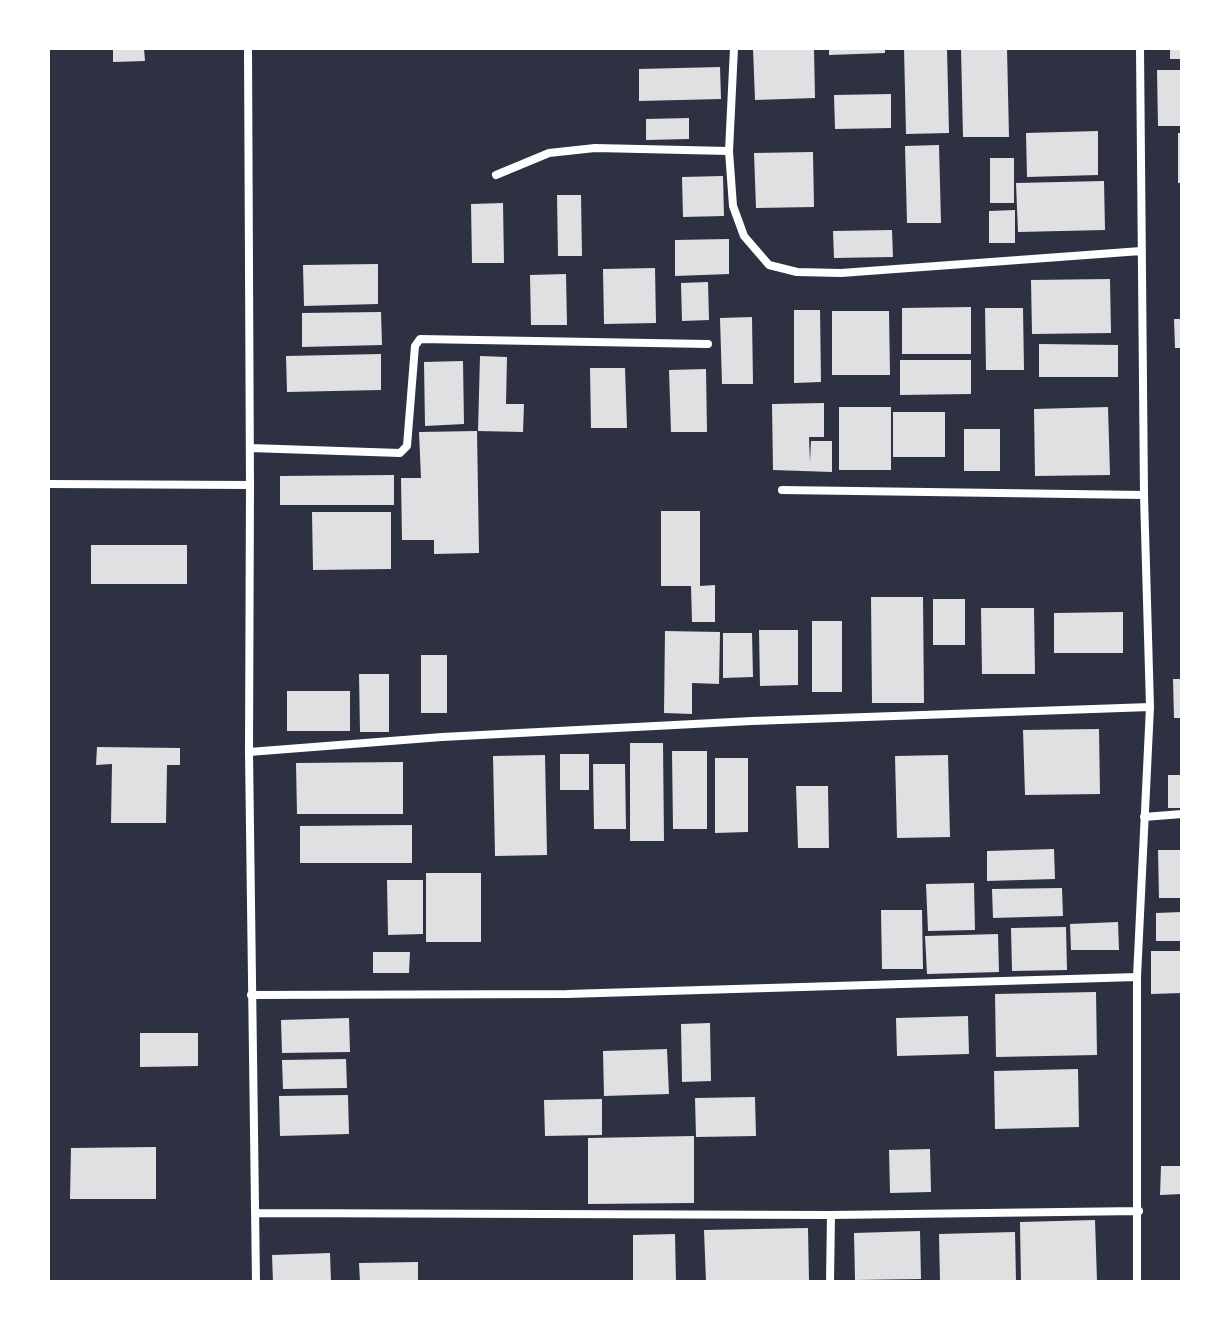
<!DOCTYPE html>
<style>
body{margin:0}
#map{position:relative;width:1230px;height:1330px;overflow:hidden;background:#2d3142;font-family:Georgia,serif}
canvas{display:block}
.frame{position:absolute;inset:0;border:50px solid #fff;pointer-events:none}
</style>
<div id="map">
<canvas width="1230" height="1330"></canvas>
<div class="frame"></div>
</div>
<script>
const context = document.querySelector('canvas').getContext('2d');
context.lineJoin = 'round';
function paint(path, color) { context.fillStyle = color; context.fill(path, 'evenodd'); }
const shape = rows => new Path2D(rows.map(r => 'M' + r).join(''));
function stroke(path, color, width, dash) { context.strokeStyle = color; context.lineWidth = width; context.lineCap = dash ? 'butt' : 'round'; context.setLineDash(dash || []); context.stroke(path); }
paint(shape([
 [113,48,144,48,145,61,113,62],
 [753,48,814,48,815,98,755,100],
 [829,48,885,48,885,53,829,55],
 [904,48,947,48,949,133,906,134],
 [961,48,1007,48,1009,137,963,137],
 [1170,48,1182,48,1182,59,1170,59],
 [720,67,721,99,639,101,639,69],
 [1157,70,1182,70,1182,126,1158,126],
 [891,94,891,128,835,129,834,95],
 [689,118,689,139,646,140,646,119],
 [1098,131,1098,175,1027,177,1026,133],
 [1178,133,1182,133,1182,183,1178,183],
 [939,145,941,223,907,223,905,146],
 [813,152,814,207,756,208,754,153],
 [990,158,1014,158,1014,203,990,203],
 [723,176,724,216,683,217,682,177],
 [1104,181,1105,230,1018,232,1016,183],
 [557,195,581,195,582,256,558,256],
 [503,203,504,263,472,263,471,204],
 [1015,210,1015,243,989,243,989,211],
 [892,230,893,257,834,258,833,231],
 [729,239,729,274,675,276,675,240],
 [378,264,378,304,304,306,303,265],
 [655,268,656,323,604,324,603,269],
 [566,274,567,325,531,325,530,275],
 [1110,279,1111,333,1032,334,1031,280],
 [708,282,709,320,682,321,681,283],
 [971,307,971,354,902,354,902,308],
 [985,308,1023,308,1024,370,986,370],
 [794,310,820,310,821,382,794,383],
 [832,311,889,311,890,375,832,375],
 [381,312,382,345,302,347,302,313],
 [752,317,753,384,722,384,720,318],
 [1174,319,1182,319,1182,348,1175,348],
 [1039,344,1118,345,1118,377,1039,377],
 [381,354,381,390,287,392,286,356],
 [480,356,507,357,506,404,524,404,523,432,478,431],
 [900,360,971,360,971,394,900,395],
 [463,361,464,424,425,426,424,362],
 [590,368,625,368,627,428,591,428],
 [706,369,707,432,671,432,669,370],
 [824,403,824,437,809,437,810,462,811,441,832,441,832,472,773,470,772,404],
 [839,407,891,407,891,470,839,470],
 [1108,407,1110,475,1035,476,1034,409],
 [893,412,945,412,945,457,893,457],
 [964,429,1000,429,1000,471,964,471],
 [477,431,479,553,434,554,434,540,402,540,401,478,421,478,419,432],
 [394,475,394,505,280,505,280,476],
 [661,511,700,511,700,586,715,585,715,622,692,622,691,586,661,586],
 [312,512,391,512,391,569,313,570],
 [91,545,187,545,187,584,91,584],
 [871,597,923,597,924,703,872,703],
 [933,599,965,599,965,645,933,645],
 [981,608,1034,608,1035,674,982,674],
 [1123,612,1123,653,1054,653,1054,613],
 [812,621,842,621,842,692,812,692],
 [759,630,798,630,798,685,760,686],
 [665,631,720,632,719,684,692,683,692,714,664,713],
 [723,633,752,633,753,677,723,678],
 [421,655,447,655,447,713,421,713],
 [359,674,389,674,389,732,360,732],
 [1173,679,1182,679,1182,718,1174,718],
 [287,691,350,691,350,731,287,731],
 [1099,729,1100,794,1025,795,1023,730],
 [630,743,663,743,664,841,630,841],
 [97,747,180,748,180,765,167,765,166,823,111,823,112,764,96,765],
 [672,751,707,751,707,829,673,829],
 [560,754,589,754,589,790,560,790],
 [545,755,547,855,495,856,493,756],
 [948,755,950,837,897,838,895,756],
 [715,758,748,758,748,832,715,833],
 [403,762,403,814,297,814,296,763],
 [593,764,625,764,626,829,594,829],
 [1168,775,1182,775,1182,808,1168,808],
 [796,786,828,786,829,848,798,848],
 [412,825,412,863,300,863,300,826],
 [1054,849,1055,879,987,881,987,851],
 [1158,850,1182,850,1182,898,1159,898],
 [426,873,481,873,481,942,426,942],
 [387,880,423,880,423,934,388,935],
 [974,883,975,930,928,931,926,884],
 [1062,888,1063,916,993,918,992,889],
 [881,910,922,910,923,969,882,969],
 [1182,912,1182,941,1156,941,1156,913],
 [1118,922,1119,950,1071,950,1070,924],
 [1066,927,1067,970,1012,971,1011,928],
 [998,934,999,972,927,974,925,936],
 [1151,951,1182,951,1182,993,1151,994],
 [373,952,410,952,409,973,373,973],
 [1096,992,1097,1055,996,1057,995,994],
 [968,1016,969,1054,897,1056,896,1018],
 [349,1018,350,1052,282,1053,281,1020],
 [710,1023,711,1081,682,1082,681,1024],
 [140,1033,198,1033,198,1066,140,1067],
 [667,1049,669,1094,604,1096,603,1051],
 [346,1059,347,1088,283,1089,282,1060],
 [1078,1069,1079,1127,995,1129,994,1071],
 [348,1095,349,1134,280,1136,279,1096],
 [755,1097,756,1136,696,1137,695,1098],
 [602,1099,602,1135,545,1136,544,1100],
 [694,1136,694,1203,588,1204,588,1138],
 [156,1147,156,1199,70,1199,71,1148],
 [930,1149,931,1192,890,1193,889,1150],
 [1161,1166,1182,1166,1182,1194,1160,1195],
 [1095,1220,1097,1281,1021,1282,1020,1222],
 [808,1228,809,1282,706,1282,704,1230],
 [920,1231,921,1279,855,1280,854,1233],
 [1015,1232,1016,1282,940,1282,939,1234],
 [675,1234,676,1282,633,1282,633,1235],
 [330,1253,331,1282,273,1282,272,1255],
 [418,1262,418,1282,360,1282,359,1263]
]), '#e0e0e3');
stroke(shape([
 [248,48,250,485,249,752,256,1282],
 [734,48,729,151,733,206,744,236,769,265,797,272,841,273,1141,251],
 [496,175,549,153,595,148,729,151],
 [250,448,400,453,407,446,415,346,420,339,708,344],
 [48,484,250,485],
 [782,490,1144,495],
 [249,752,442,737,752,721,1150,707],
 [1144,817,1182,814],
 [251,995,567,994,1137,977],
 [256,1213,831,1215,1139,1211],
 [830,1282,831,1215],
 [1137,1282,1137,977,1150,707,1144,495,1140,48]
]), '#fff', 8);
</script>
